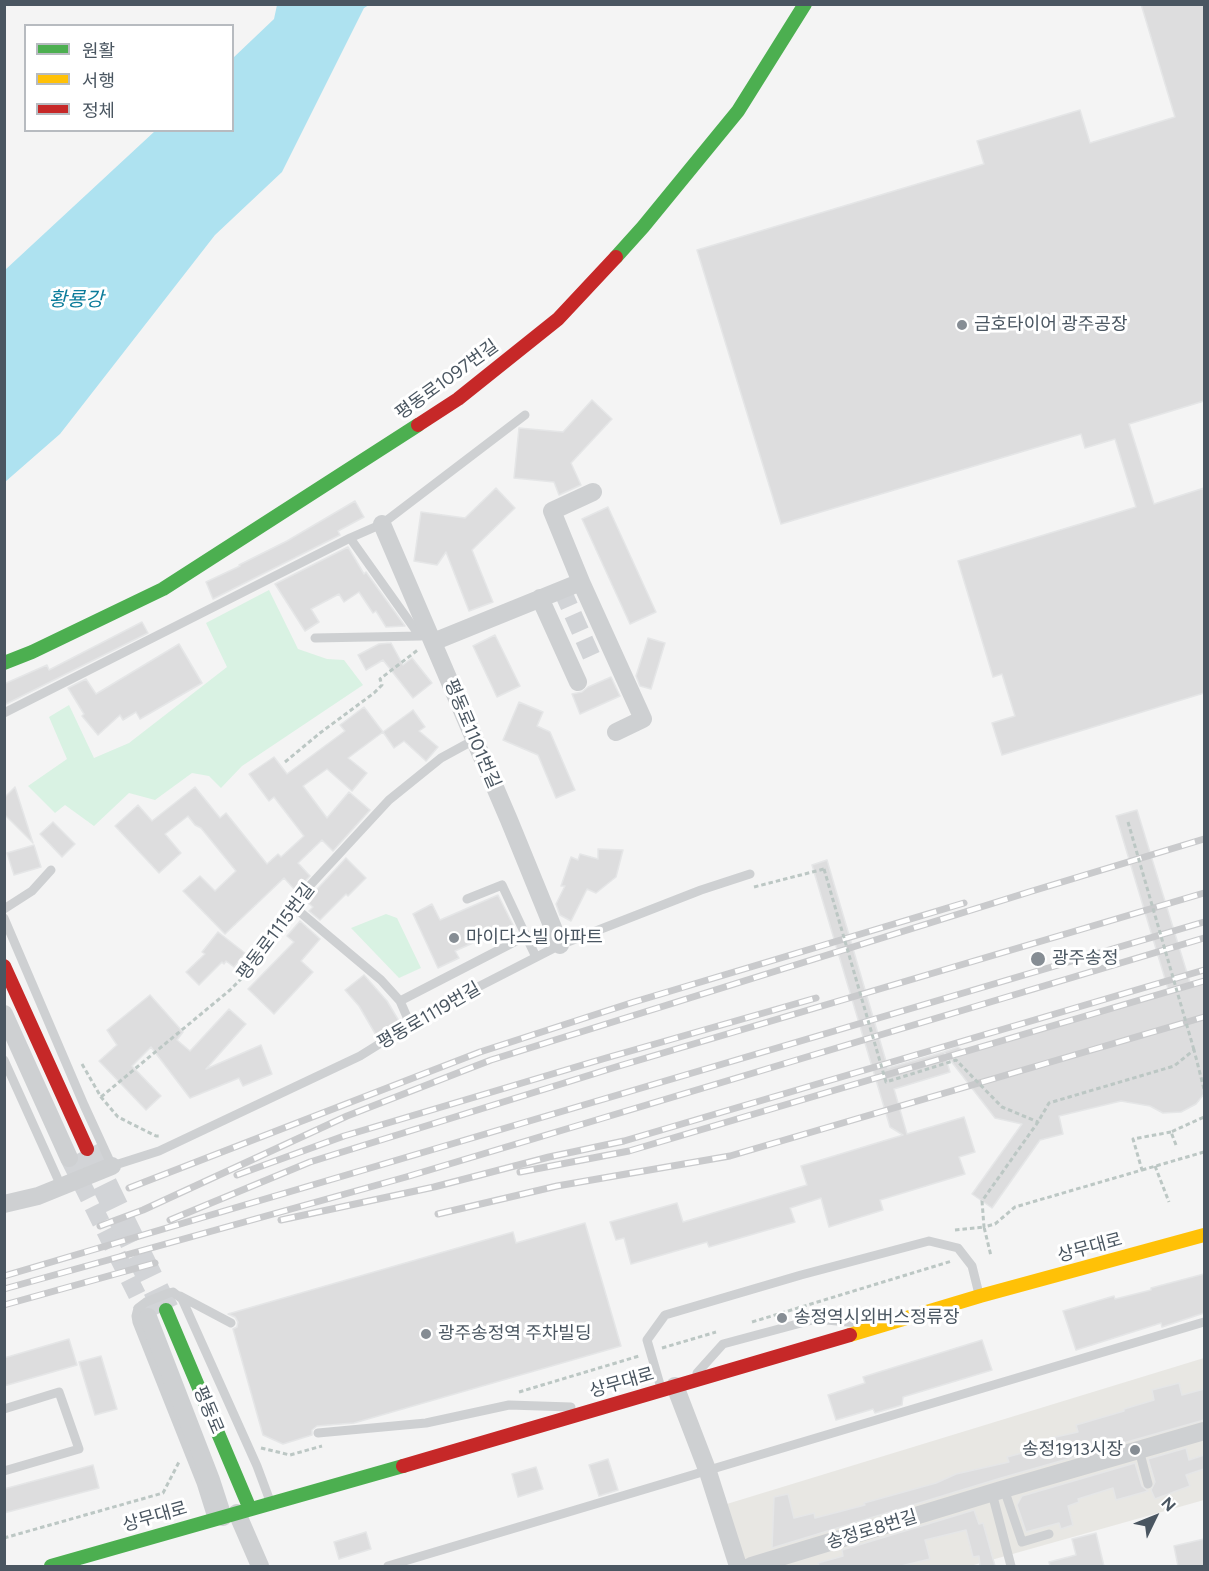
<!DOCTYPE html>
<meta charset="utf-8">
<style>
body{margin:0}
#map{position:relative;width:1209px;height:1571px;overflow:hidden;background:#f4f4f4;font-family:Figtree,"Noto Sans KR",sans-serif}
canvas{display:block}
.frame{position:absolute;inset:0;border:6px solid #4a5661;pointer-events:none}
.legend{position:absolute;left:24px;top:24px;width:210px;height:108px;box-sizing:border-box;background:#fff;border:2px solid #b7bbc0;margin:0;padding:8px 10px;list-style:none;font-size:18px;color:#4a5661}
.legend li{display:flex;align-items:center;gap:12px;height:30px}
.legend b{width:30px;border:2px solid #b7bbc0}
.north{position:absolute;left:1125px;top:1487px;width:60px;height:60px;-webkit-text-stroke:4px #fff;paint-order:stroke;rotate:47deg;font-size:16px;font-weight:700;line-height:24px;text-align:center;color:#4a5661}
.north::after{content:'';display:block;margin:auto;width:21px;height:27px;background:#4a5661;clip-path:polygon(50% 0,100% 100%,50% 72%,0 100%)}
</style>
<div id="map">
<canvas width="1209" height="1571"></canvas>
<div class="frame"></div>
<ul class="legend">
<li><b style="height:8px;background:#4caf50"></b>원활</li>
<li><b style="height:8px;background:#ffc107"></b>서행</li>
<li><b style="height:8px;background:#c62828"></b>정체</li>
</ul>
<div class="north">N</div>
</div>
<script>
const context = document.querySelector('canvas').getContext('2d');
context.lineJoin = 'round';
function paint(path, color) { context.fillStyle = color; context.fill(path, 'evenodd'); }
const shape = rows => new Path2D(rows.map(r => 'M' + r).join(''));
function stroke(path, color, width, dash) { context.strokeStyle = color; context.lineWidth = width; context.lineCap = dash ? 'butt' : 'round'; context.setLineDash(dash || []); context.stroke(path); }
function label(font, color, halo, rows, align = 'center') {
  context.font = font + ' Figtree,"Noto Sans KR",sans-serif'; context.lineWidth = 6; context.setLineDash([]); context.textBaseline = 'middle'; context.strokeStyle = halo; context.fillStyle = color; for (const [text, x, y, turn = 0] of rows) {
    context.save(); context.translate(x, y); context.rotate((+turn || 0) * Math.PI / 180); context.textAlign = isNaN(turn) ? turn : align; if (halo) context.strokeText(text, 0, 0); context.fillText(text, 0, 0); context.restore();
  }
}
paint(shape([
 [1204,1358,1204,1500,970,1566,733,1566,717,1507]
]), '#e8e7e3');
paint(shape([
 [269,590,298,649,327,659,344,660,363,685,242,766,221,788,209,776,192,773,155,800,129,793,94,826,65,805,55,813,28,786,67,759,49,717,69,705,94,758,129,743,227,667,206,623],
 [386,914,397,918,421,968,399,978,351,928]
]), '#d9f2e3');
paint(shape([
 [277,5,369,5,364,8,282,172,215,235,60,434,5,482,5,270,155,131,232,130,233,58,274,19]
]), '#aee2f0');
const building = shape([
 [1141,4,1204,4,1204,401,1129,424,1154,504,1204,488,1204,693,1002,755,992,723,1015,716,1002,674,993,677,958,561,1136,507,1115,439,1085,448,1081,434,781,524,697,250,984,164,977,141,1080,110,1090,143,1175,117,1141,4],
 [592,400,612,419,571,463,581,485,559,495,554,482,514,478,519,428,563,432,592,400],
 [496,488,515,508,472,550,493,602,469,611,446,552,437,565,414,561,421,512,465,518,496,488],
 [355,501,364,517,338,531,340,535,213,599,206,582,240,566,239,565,287,541,355,501],
 [608,507,656,612,630,624,582,519,608,507],
 [348,547,364,574,366,572,405,626,386,627,376,611,373,613,359,592,344,602,339,594,311,609,319,622,305,631,275,584,348,547],
 [142,622,148,633,4,705,4,684,47,665,49,670,142,622],
 [495,635,520,686,497,697,473,646,495,635],
 [648,638,665,643,651,689,640,686,636,676,648,638],
 [391,643,403,665,412,658,432,683,413,698,383,660,366,670,358,655,379,644,391,643],
 [179,644,202,683,140,719,136,712,123,720,120,715,98,735,82,716,84,714,68,688,86,679,96,694,179,644],
 [611,677,620,696,580,714,572,694,582,692,588,687,611,677],
 [519,702,543,712,537,726,550,732,575,790,556,798,538,755,503,740,519,702],
 [364,707,383,732,348,758,367,773,352,791,327,769,303,786,327,818,349,792,370,810,333,851,322,840,298,863,310,876,296,891,284,878,225,934,183,891,200,876,215,891,236,871,201,828,195,825,188,816,165,834,181,853,159,873,115,826,138,805,152,821,195,787,220,818,226,813,267,864,278,854,281,857,304,836,274,797,269,801,249,774,274,757,287,774,345,731,340,725,364,707],
 [413,710,425,727,419,731,438,747,426,761,404,741,394,748,383,732,413,710],
 [15,787,33,843,4,814,4,798,15,787],
 [1137,810,1191,986,1204,982,1204,1094,1196,1104,1181,1112,1163,1113,1150,1106,1121,1101,1059,1116,1063,1134,1040,1140,992,1208,972,1194,1022,1124,995,1118,944,1052,958,1047,964,1051,1169,992,1116,816,1137,810],
 [53,822,75,844,62,857,40,834,53,822],
 [34,845,41,867,14,875,7,853,34,845],
 [598,849,623,850,616,877,596,893,587,889,571,921,560,915,556,904,565,886,561,886,571,857,578,860,580,854,598,859,598,849],
 [346,858,366,878,348,896,346,894,320,920,309,911,313,907,306,901,346,858],
 [827,860,888,1068,944,1052,950,1072,894,1089,907,1134,964,1117,975,1152,959,1157,965,1174,880,1200,883,1210,829,1227,821,1198,790,1208,795,1222,709,1247,707,1242,631,1264,624,1238,616,1240,610,1222,677,1203,683,1222,807,1185,801,1166,903,1135,890,1127,812,865,827,860],
 [498,895,513,925,455,951,459,958,438,968,413,914,432,904,440,920,498,895],
 [300,921,320,939,301,961,313,972,274,1014,248,989,294,942,287,936,300,921],
 [218,932,245,953,234,967,226,961,224,964,222,962,199,985,186,972,205,954,202,952,218,932],
 [364,975,387,1001,399,1021,376,1035,359,1006,345,990,364,975],
 [150,995,183,1032,177,1040,190,1051,229,1009,246,1024,206,1069,261,1045,272,1074,243,1086,239,1078,190,1098,151,1047,132,1066,161,1096,146,1110,99,1061,117,1045,107,1030,150,995],
 [585,1223,621,1346,354,1423,317,1426,312,1430,312,1435,283,1444,263,1435,233,1329,237,1327,238,1322,235,1317,228,1314,513,1232,516,1243,585,1223],
 [1204,1274,1204,1313,1162,1327,1161,1323,1076,1350,1063,1311,1114,1296,1115,1299,1151,1290,1151,1288,1204,1274],
 [69,1339,77,1365,4,1386,4,1358,69,1339],
 [982,1340,992,1370,903,1397,902,1405,875,1413,873,1409,836,1420,828,1395,865,1383,863,1377,982,1340],
 [101,1356,117,1409,95,1415,79,1362,101,1356],
 [1179,1383,1182,1395,1204,1389,1204,1420,1001,1478,772,1548,774,1497,788,1494,794,1518,814,1513,815,1518,865,1505,864,1503,936,1483,956,1474,1009,1462,1007,1457,1052,1445,1051,1438,1078,1432,1076,1425,1124,1411,1124,1409,1154,1400,1152,1390,1179,1383],
 [1186,1448,1189,1460,1204,1455,1204,1469,1186,1475,1190,1486,1155,1499,1151,1490,1155,1482,1148,1459,1186,1448],
 [608,1459,618,1490,599,1496,589,1465,608,1459],
 [1135,1463,1142,1486,1148,1491,1116,1500,1113,1488,1078,1499,1079,1502,1068,1506,1073,1525,1061,1529,1059,1523,1026,1532,1017,1505,1022,1496,1135,1463],
 [93,1465,99,1488,4,1513,4,1489,93,1465],
 [536,1467,543,1489,518,1497,512,1474,536,1467],
 [974,1510,979,1524,983,1523,995,1566,980,1566,979,1556,973,1557,966,1530,925,1540,930,1559,901,1566,819,1566,818,1563,843,1556,842,1550,974,1510],
 [366,1532,371,1549,339,1559,334,1542,366,1532],
 [1096,1533,1104,1566,1050,1566,1049,1562,1076,1555,1072,1539,1096,1533],
 [1204,1539,1204,1566,1178,1566,1174,1546,1204,1539]
]);
paint(building, '#ddddde');
stroke(building, '#e5e6e7', 1.5);
stroke(shape([
 [562,590,595,664],
 [69,1158,148,1317]
]), '#d2d4d7', 18, [18, 9]);
stroke(shape([
 [87,1149,166,1310]
]), '#d2d4d7', 26, [26, 13]);
stroke(shape([
 [285,762,320,733,374,693,382,685,380,679,419,649],
 [754,887,824,869],
 [82,1064,101,1097,118,1117,156,1136,160,1136],
 [101,1097,230,990,255,965,261,955],
 [1171,1132,1133,1139,1142,1170,1015,1207,995,1224,984,1227,982,1201,1038,1122,1049,1103,1174,1066,1194,1050,1204,1089],
 [1176,1145,1171,1132,1204,1117],
 [1155,1166,1169,1202],
 [1142,1170,1204,1152],
 [955,1230,984,1227,991,1256],
 [752,1322,952,1261],
 [662,1348,716,1332],
 [519,1392,639,1356],
 [261,1448,290,1455,322,1446],
 [4,1538,163,1493,179,1462]
]), '#bcc7c4', 3, [4.5, 3]);
stroke(shape([
 [350,538,419,635],
 [315,638,421,636],
 [4,713,350,538,382,524,525,415],
 [294,907,381,980,400,1001,411,1026],
 [4,909,32,891,51,870],
 [4,918,84,1105,112,1166,159,1151,360,1056,437,1008,560,945,701,890,750,874],
 [526,936,536,957],
 [268,945,274,931,294,907,302,894,389,800,441,758,474,740],
 [400,1001,526,936,502,885,467,899],
 [4,1060,61,1186],
 [180,1296,231,1323],
 [697,1373,723,1344,816,1319,858,1323],
 [661,1388,647,1340,665,1315,801,1275,929,1241,958,1248,972,1266,979,1294],
 [4,1409,59,1392,79,1449,4,1471],
 [318,1433,426,1423,509,1405,571,1407],
 [1139,1450,1148,1484],
 [1004,1489,1022,1542,1049,1534],
 [992,1493,1011,1566],
 [212,1518,201,1483,137,1322,136,1316,138,1308,146,1302,169,1293,173,1292,182,1299,257,1466,270,1501],
 [388,1566,1204,1322]
]), '#ced0d2', 9);
stroke(shape([
 [382,524,509,820,560,945],
 [581,582,643,719,616,732],
 [540,598,578,682],
 [433,642,581,582,552,511,593,492],
 [4,1014,69,1158],
 [4,1204,38,1196,112,1166],
 [148,1317,211,1480,223,1517],
 [675,1386,708,1472,738,1566],
 [237,1513,260,1566],
 [751,1566,1004,1489,1204,1431]
]), '#ced0d2', 18);
stroke(shape([
 [616,257,643,227,738,111,805,4],
 [4,663,32,652,163,589,418,425],
 [166,1310,250,1509],
 [51,1566,403,1466]
]), '#4caf50', 14);
stroke(shape([
 [850,1335,980,1296,1204,1235]
]), '#ffc107', 14);
stroke(shape([
 [418,425,458,399,558,319,616,257],
 [4,966,87,1149],
 [403,1466,850,1335]
]), '#c62828', 14);
const rail = shape([
 [520,1172,629,1151,1204,981],
 [237,1175,344,1136,606,1058,816,998],
 [129,1188,480,1052,634,1002,964,903],
 [438,1214,557,1186,730,1156,1204,1017],
 [170,1220,310,1162,619,1066,1204,893],
 [281,1220,434,1187,549,1157,624,1141,1204,970],
 [100,1226,143,1210,347,1116,491,1060,1029,892,1204,839],
 [4,1276,1204,922],
 [4,1289,406,1177,1204,938],
 [4,1305,155,1263]
]);
stroke(rail, '#c9cacc', 7);
stroke(rail, '#fff', 4.5, [14]);
stroke(shape([
 [1128,822,1194,1050],
 [824,869,886,1082,956,1060,1002,1107,1038,1122]
]), '#bcc7c4', 3, [4.5, 3]);
for (const [x, y, r, color] of [
 [962,325,6,"#868d94"],
 [454,938,6,"#868d94"],
 [1038,959,8,"#868d94"],
 [782,1318,6,"#868d94"],
 [426,1334,6,"#868d94"],
 [1135,1450,6,"#868d94"]
]) { const dot = new Path2D(); dot.arc(x, y, r, 0, 2 * Math.PI); context.fillStyle = color; context.fill(dot); stroke(dot, '#fff', 2); }
label('18px', '#4a5661', '#fff', [
 ["금호타이어 광주공장",974,325],
 ["마이다스빌 아파트",466,938],
 ["광주송정",1052,959],
 ["송정역시외버스정류장",794,1318],
 ["광주송정역 주차빌딩",438,1334],
 ["송정1913시장",1123,1450,"right"]
], 'left');
label('18px', '#4a5661', '#fff', [
 ["평동로1097번길",447,380,-36],
 ["평동로1101번길",472,734,67],
 ["평동로1115번길",276,932,-53],
 ["평동로1119번길",429,1016,-30],
 ["상무대로",1090,1248,-15],
 ["상무대로",622,1383,-16],
 ["평동로",208,1410,67],
 ["상무대로",155,1517,-16],
 ["송정로8번길",872,1530,-17]
]);
label('italic 20px', '#0c7c9b', '#fff', [
 ["황룡강",76,300]
]);
</script>
